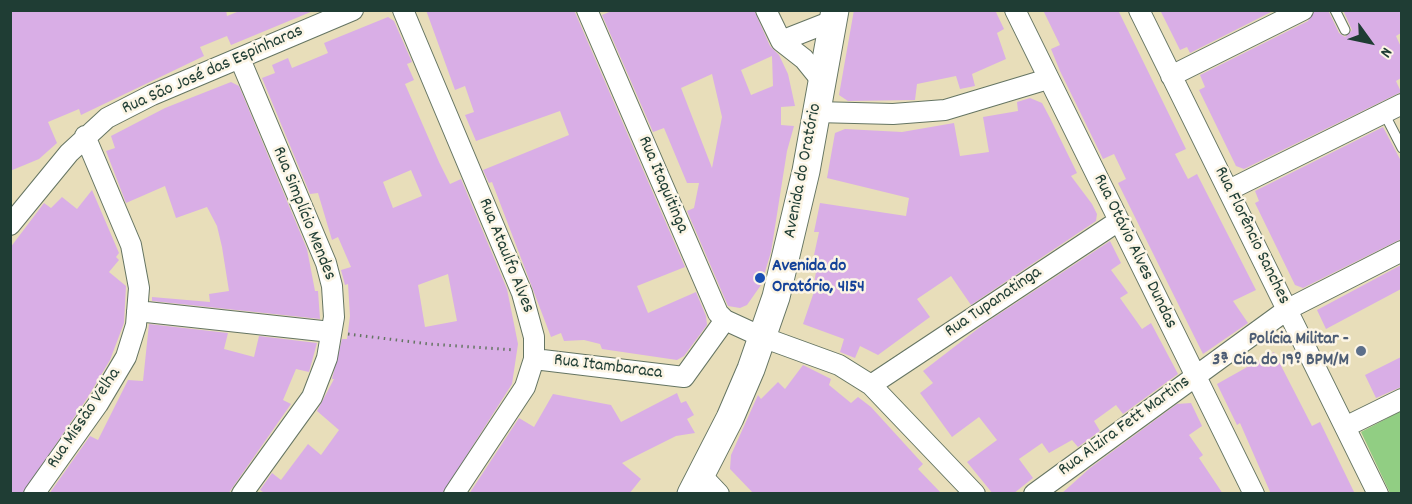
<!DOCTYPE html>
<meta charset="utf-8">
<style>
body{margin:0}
#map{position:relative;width:1412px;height:504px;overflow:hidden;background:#e8deba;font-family:Dekko,sans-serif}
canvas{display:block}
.frame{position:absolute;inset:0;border:12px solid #1f3d34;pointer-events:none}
.north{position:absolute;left:1340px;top:12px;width:60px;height:60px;-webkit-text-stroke:4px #fcf5e5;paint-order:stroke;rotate:123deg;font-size:16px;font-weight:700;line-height:24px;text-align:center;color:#1f3d34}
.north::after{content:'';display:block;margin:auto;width:21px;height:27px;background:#1f3d34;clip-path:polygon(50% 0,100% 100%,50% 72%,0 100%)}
</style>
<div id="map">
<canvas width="1412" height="504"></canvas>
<div class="frame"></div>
<div class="north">N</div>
</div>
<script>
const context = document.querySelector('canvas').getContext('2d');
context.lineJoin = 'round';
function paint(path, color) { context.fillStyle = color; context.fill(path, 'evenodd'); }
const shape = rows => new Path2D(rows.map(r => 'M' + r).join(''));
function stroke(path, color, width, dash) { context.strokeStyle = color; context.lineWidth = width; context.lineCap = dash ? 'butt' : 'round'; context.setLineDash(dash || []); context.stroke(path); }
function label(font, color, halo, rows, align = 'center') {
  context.font = font + ' Dekko,sans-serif'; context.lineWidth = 5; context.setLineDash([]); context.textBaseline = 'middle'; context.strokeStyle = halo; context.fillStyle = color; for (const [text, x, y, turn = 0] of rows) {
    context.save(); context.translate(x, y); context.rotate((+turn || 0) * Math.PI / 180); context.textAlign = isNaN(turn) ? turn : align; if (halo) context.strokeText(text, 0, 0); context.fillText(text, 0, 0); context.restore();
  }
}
paint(shape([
 [1401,411,1401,493,1390,493,1361,432]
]), '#91ce83');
paint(shape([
 [10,10,226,10,227,16,242,10,313,11,231,45,227,36,200,47,204,56,81,115,79,109,48,122,57,143,39,159,10,171],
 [426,10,574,10,685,267,637,286,648,313,696,292,706,316,707,325,684,356,677,360,643,355,602,349,600,344,584,340,564,341,561,333,551,337,492,182,489,183,483,170,569,135,560,111,476,141,465,115,474,112,465,86,455,90],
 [614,10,754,10,770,46,779,55,788,74,795,106,781,107,781,125,794,126,787,151,771,252,761,285,747,305,740,308,728,306,687,211,694,208,699,183,687,183,664,128,653,132,602,15],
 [772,56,773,86,751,95,741,70],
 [712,74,722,117,712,168,681,88],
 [854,10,995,10,1004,29,997,33,1006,59,972,74,975,86,960,89,956,76,917,84,915,100,848,101,839,95],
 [1043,10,1118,10,1186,149,1175,154,1188,179,1197,174,1256,290,1233,301,1248,323,1203,354,1118,183,1126,179,1114,154,1103,159,1060,71,1051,49,1060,45],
 [1160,10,1275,10,1190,53,1187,47,1180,50],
 [1315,10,1328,10,1339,33,1345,37,1352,30,1343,10,1401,10,1401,33,1396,36,1401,47,1401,78,1396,81,1401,92,1244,169,1236,166,1199,90,1205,87,1200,75,1308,21],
 [388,17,394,21,412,62,407,64,414,80,405,84,439,162,450,184,461,179,507,289,518,344,512,384,442,494,266,494,260,490,272,473,281,480,308,444,321,455,339,430,317,411,334,379,332,379,342,339,347,339,350,316,348,284,345,285,341,270,351,267,338,237,332,240,318,193,310,194,262,78,275,73,272,65,288,58,292,68,328,53,324,43],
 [411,170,422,196,393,208,383,182],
 [448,274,457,321,425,327,418,285],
 [231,82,239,86,307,249,315,291,318,291,320,319,152,301,152,297,210,302,209,294,229,291,222,247,217,226,207,207,176,218,165,186,126,203,106,151,115,148,111,136,165,108],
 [1030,98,1042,103,1050,118,1077,173,1071,176,1092,204,1097,214,1096,221,971,305,951,276,917,299,930,317,878,355,860,346,855,358,840,352,844,339,803,324,817,283,814,283,819,256,814,255,819,232,814,232,820,203,906,216,909,198,827,178,835,133,845,129,902,132,954,123,960,156,989,152,983,117,1018,111,1017,102],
 [1383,127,1401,161,1401,239,1303,288,1295,285,1255,203,1259,201,1255,191],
 [92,190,119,253,116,257,119,260,109,272,126,286,124,323,110,360,88,397,22,494,10,494,10,248,44,203,51,208,62,197,77,209],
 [1110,241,1121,263,1111,270,1128,293,1120,298,1142,329,1151,323,1178,374,1123,414,1116,405,1094,421,1100,431,1078,447,1072,440,1049,453,1042,443,1019,459,1033,478,1013,494,993,494,967,462,997,440,979,417,952,437,920,393,933,383,923,371,984,324],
 [1401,265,1401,289,1326,329,1317,310],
 [149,324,228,333,224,349,254,357,259,336,317,343,309,372,296,369,283,400,291,404,228,494,49,494,90,436,98,440,128,380,143,381],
 [1274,352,1312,426,1320,422,1355,494,1271,494,1240,423,1237,425,1217,384],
 [1401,357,1401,387,1376,398,1365,375],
 [803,365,831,379,829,385,851,403,858,397,871,407,923,464,918,469,942,494,754,494,730,469,731,455,758,395,761,399,778,382,785,389],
 [677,393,681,403,686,401,694,415,687,419,695,433,676,436,622,463,641,479,629,494,469,494,519,418,534,427,553,394,611,405,621,422],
 [1191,403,1202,426,1189,435,1203,455,1199,458,1223,494,1061,494,1090,468,1177,404]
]), '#d9aee6');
const service = shape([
 [1335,10,1345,30],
 [1384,113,1402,148]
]);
const minor = shape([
 [403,10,522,293,534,337,534,359,525,387,454,494],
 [587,10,718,313,725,320,762,337,839,365,871,385,975,494],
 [766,10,781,41,804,59,821,80],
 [1015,10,1254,494],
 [1139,10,1378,494],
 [781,41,832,21],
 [240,59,326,263,332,286,334,317,327,358,312,397,242,494],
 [1171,76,1303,10],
 [816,112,893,114,945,110,1048,79],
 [1229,190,1402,104],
 [10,225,69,153,107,118,152,95,353,10],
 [137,311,331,332],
 [534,359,684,377,725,320],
 [871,385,1117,222],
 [1345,427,1402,399],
 [701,475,719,494],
 [34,494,98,404,126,357,136,325,139,288,131,245,85,136],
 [1034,494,1288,309,1402,251]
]);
const secondary = shape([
 [691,494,730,418,751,369,776,297,806,171,835,10]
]);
stroke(service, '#657563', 11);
stroke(minor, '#657563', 22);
stroke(secondary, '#657563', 29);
stroke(shape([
 [348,334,429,344,515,350]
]), '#657563', 3, [1.5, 4.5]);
stroke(service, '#fff', 9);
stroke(minor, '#fff', 20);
stroke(secondary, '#fff', 27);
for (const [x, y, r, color] of [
 [760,278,6,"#1a4fb4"],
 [1361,351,6,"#5c6f8a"]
]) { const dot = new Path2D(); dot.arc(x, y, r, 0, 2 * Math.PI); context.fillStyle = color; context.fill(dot); stroke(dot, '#fcf5e5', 2); }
label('18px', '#1f3d34', '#fcf5e5', [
 ["Rua São José das Espinharas",213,71,-24],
 ["Avenida do Oratório",804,171,-79],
 ["Rua Itaquitinga",662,185,67],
 ["Rua Simplício Mendes",303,214,68],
 ["Rua Florêncio Sanches",1251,236,64],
 ["Rua Otávio Alves Dundas",1134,252,64],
 ["Rua Ataulfo Alves",505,256,68],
 ["Rua Tupanatinga",994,303,-34],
 ["Rua Itambaraca",608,368,7],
 ["Rua Missão Velha",85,419,-56],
 ["Rua Alzira Fett Martins",1125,427,-36]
]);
label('bold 18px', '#164399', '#fcf5e5', [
 ["Avenida do",772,268],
 ["Oratório, 4154",772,289]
], 'left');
label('bold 18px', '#4e5e75', '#fcf5e5', [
 ["Polícia Militar -",1349,341],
 ["3ª Cia. do 19º BPM/M",1349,362]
], 'right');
</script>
